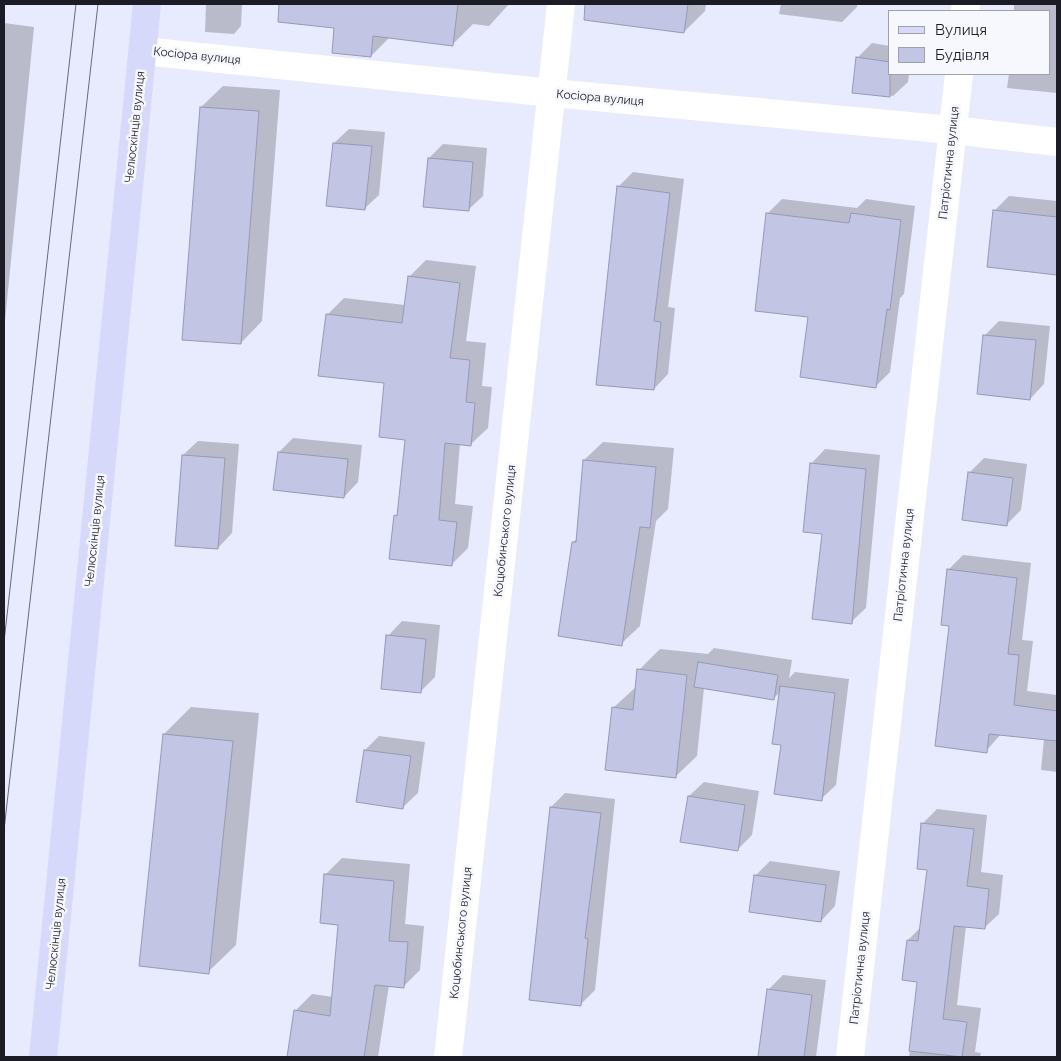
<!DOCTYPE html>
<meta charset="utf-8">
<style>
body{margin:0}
#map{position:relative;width:1061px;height:1061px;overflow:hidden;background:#e8eafd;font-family:Raleway,sans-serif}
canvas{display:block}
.frame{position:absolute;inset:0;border:5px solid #1c1c27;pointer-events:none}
.legend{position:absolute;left:888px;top:10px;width:162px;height:65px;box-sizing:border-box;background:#f7f8fe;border:1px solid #9fa0a8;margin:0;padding:6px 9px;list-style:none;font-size:15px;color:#1c1c27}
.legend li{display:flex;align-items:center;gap:10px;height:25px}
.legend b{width:25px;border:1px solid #9fa0a8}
</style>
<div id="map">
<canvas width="1061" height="1061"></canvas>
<div class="frame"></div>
<ul class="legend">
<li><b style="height:6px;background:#d6d9fa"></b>Вулиця</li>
<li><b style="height:14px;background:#c2c5e3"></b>Будівля</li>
</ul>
</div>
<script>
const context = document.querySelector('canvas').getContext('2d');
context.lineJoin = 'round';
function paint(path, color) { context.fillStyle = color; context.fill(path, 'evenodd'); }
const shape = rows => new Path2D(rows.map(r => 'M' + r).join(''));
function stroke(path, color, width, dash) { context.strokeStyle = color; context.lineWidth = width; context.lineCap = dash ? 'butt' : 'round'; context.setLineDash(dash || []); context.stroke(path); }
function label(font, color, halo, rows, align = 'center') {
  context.font = font + ' Raleway,sans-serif'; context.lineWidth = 5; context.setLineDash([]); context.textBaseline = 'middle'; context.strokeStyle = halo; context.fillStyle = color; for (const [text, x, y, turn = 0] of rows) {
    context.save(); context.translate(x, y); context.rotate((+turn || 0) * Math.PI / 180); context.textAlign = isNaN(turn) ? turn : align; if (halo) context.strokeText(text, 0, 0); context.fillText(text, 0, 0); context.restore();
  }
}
paint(shape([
 [206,4,242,4,241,26,234,34,205,32],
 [311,4,509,4,489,26,473,24,453,44,390,37,371,56,336,27,309,24],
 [633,4,706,4,705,11,684,32,630,25],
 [781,4,857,4,857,7,842,22,779,14],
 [1014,4,1057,4,1057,93,1007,88,1009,74,1050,74,1050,11,1014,11],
 [4,23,34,27,4,331],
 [872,43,890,46,890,74,909,74,908,82,893,96,853,92,857,58],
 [223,86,280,90,262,321,241,343,201,107],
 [349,129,385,132,379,195,364,209,334,143],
 [443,144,487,148,483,196,468,210,429,158],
 [633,172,684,179,668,307,675,308,668,374,654,389,618,187],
 [1009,196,1057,201,1057,274,989,266,995,210],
 [782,199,857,208,866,199,915,206,904,294,900,298,890,372,875,387,810,316,768,213],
 [426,260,476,266,466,341,486,343,482,386,492,387,488,428,471,444,460,443,455,504,473,506,468,548,451,565,395,516,399,512,406,439,385,382,327,315,344,298,405,305,409,277],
 [999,321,1050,326,1044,384,1030,399,985,335],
 [293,438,362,445,358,482,344,497,279,452],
 [198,441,239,444,232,533,218,548,183,455],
 [603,442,674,448,668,509,656,521,640,626,621,644,573,542,577,539,584,460],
 [825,449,880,455,866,608,851,622,823,533,811,464],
 [984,458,1027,464,1021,510,1007,524,970,472],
 [963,555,1031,563,1022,640,1033,641,1027,691,1057,695,1057,772,1041,770,1044,739,1001,734,986,751,950,624,948,570],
 [402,621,440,625,435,677,420,692,388,636],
 [714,648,792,660,789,678,795,672,849,679,836,785,821,799,782,744,780,692,773,699,704,688,697,756,675,777,613,708,637,686,639,670,660,649,708,654],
 [191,707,259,713,236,945,208,972,164,734],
 [379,736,425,742,418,793,403,807,365,750],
 [704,782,759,791,752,835,737,850,689,796],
 [565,793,615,799,595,990,580,1005,551,807],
 [937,809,987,815,981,872,1003,875,999,914,984,928,966,926,957,1005,981,1008,975,1052,981,1053,980,1057,909,1057,919,981,908,940,921,927,928,869,922,824],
 [342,858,410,864,405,924,424,926,420,970,403,987,389,985,378,1057,288,1057,295,1011,312,994,333,997,340,924,325,875],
 [770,861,840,871,835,906,821,921,755,876],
 [783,975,826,980,816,1057,760,1057,768,990]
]), '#0003');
const building = shape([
 [279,4,458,4,453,46,373,36,371,57,332,53,334,28,278,22,279,4],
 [585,4,688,4,684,33,584,20,585,4],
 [856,57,890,62,890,97,852,93,856,57],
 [200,107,259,111,241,344,182,340,200,107],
 [333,143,372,146,365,210,326,206,333,143],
 [428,158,473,162,469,211,423,207,428,158],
 [617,186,670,193,654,321,661,322,654,390,596,385,617,186],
 [993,210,1057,217,1057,275,987,267,993,210],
 [766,213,849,223,851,213,901,220,890,310,887,309,876,388,800,377,808,317,755,311,766,213],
 [408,276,460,283,450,358,470,360,466,402,475,403,471,446,445,443,439,520,457,522,452,566,389,559,394,515,397,516,405,440,379,437,384,383,318,376,326,314,402,323,408,276],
 [983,335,1036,340,1030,400,977,394,983,335],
 [278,452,348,459,344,498,273,490,278,452],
 [182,455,225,458,218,549,175,546,182,455],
 [583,460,656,467,650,528,640,527,622,646,558,636,572,542,576,542,583,460],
 [810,463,866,469,852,624,812,619,822,534,803,532,810,463],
 [968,472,1013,478,1007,526,962,520,968,472],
 [947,569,1017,578,1008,654,1019,655,1014,705,1057,711,1057,741,989,734,987,753,935,746,949,626,941,625,947,569],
 [386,635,426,639,421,693,381,689,386,635],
 [698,662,778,675,774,700,694,687,698,662],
 [637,669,687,675,676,778,605,770,612,707,633,710,637,669],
 [780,686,835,693,822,801,774,794,781,745,772,744,780,686],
 [163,734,233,741,209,974,139,966,163,734],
 [364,750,411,756,403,809,356,802,364,750],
 [688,796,745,805,738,851,680,842,688,796],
 [550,807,601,813,585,938,588,939,581,1006,529,1000,550,807],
 [921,823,974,829,967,886,989,889,985,929,954,926,943,1019,967,1022,962,1057,909,1051,917,982,902,980,907,940,918,941,927,870,917,869,921,823],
 [324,874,394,881,389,941,408,942,404,988,375,985,364,1057,287,1057,294,1010,330,1016,338,925,320,923,324,874],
 [754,875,826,885,821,922,749,912,754,875],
 [767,989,812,995,804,1057,758,1057,767,989]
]);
paint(building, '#c2c5e3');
stroke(building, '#9699b5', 1);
stroke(shape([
 [965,11,966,4],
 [143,51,552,93,952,130,1057,142],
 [448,1057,561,4],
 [850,1057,959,74]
]), '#fff', 28);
stroke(shape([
 [43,1057,147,4]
]), '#d6d9fa', 28);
stroke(shape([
 [4,642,76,4],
 [4,830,98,4]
]), '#696a78', 1);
label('12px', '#1c1c27', '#f7f8fe', [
 ["Косіора вулиця",197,56,6],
 ["Косіора вулиця",600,98,5],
 ["Челюскінців вулиця",135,127,-84],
 ["Патріотична вулиця",949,163,-84],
 ["Челюскінців вулиця",95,531,-84],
 ["Коцюбинського вулиця",505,531,-84],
 ["Патріотична вулиця",904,565,-84],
 ["Коцюбинського вулиця",461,933,-84],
 ["Челюскінців вулиця",56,934,-84],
 ["Патріотична вулиця",860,968,-84]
]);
</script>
